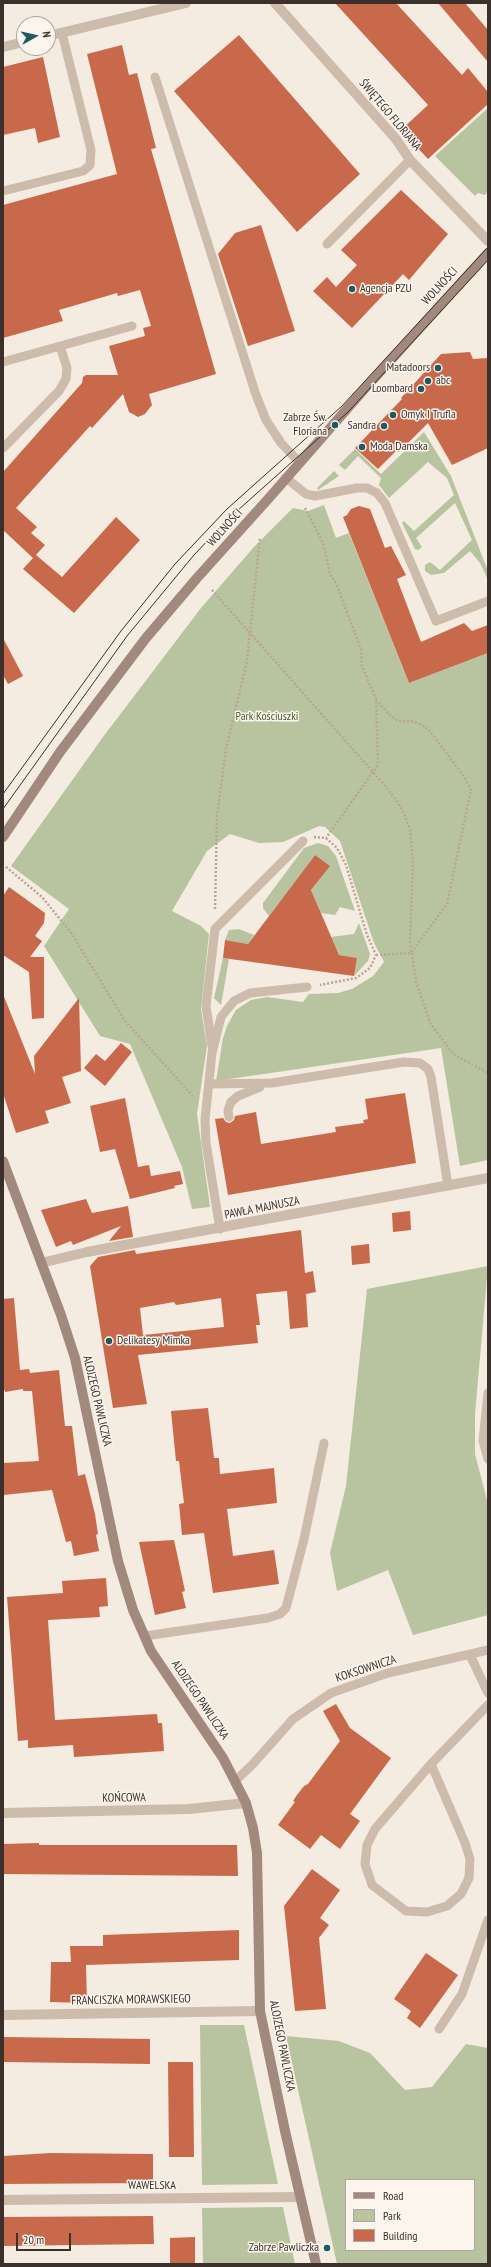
<!DOCTYPE html>
<meta charset="utf-8">
<style>
body{margin:0}
#map{position:relative;width:491px;height:2267px;overflow:hidden;background:#f4ebe1;font-family:"PT Sans Narrow",sans-serif}
canvas{display:block}
.frame{position:absolute;inset:0;border:4px solid #3b302b;pointer-events:none}
.legend{position:absolute;left:345px;top:2179px;width:130px;height:72px;box-sizing:border-box;background:#fbf5ee;border:1px solid #aea6a0;margin:0;padding:5px 7px;list-style:none;font-size:12px;color:#3b302b}
.legend li{display:flex;align-items:center;gap:8px;height:20px}
.legend b{width:20px;border:1px solid #aea6a0}
.north{position:absolute;left:16px;top:16px;width:40px;height:40px;box-sizing:border-box;background:#fbf5ee;border:1px solid #aea6a0;border-radius:50%;rotate:82deg;font-size:11px;font-weight:700;line-height:16px;text-align:center;color:#3b302b}
.north::after{content:'';display:block;margin:auto;width:14px;height:18px;background:#1f5a5e;clip-path:polygon(50% 0,100% 100%,50% 72%,0 100%)}
.scale{position:absolute;left:16px;top:2233px;width:55px;height:18px;box-sizing:border-box;border:2px solid #3b302b;border-top:0;padding-left:5px;font-size:12px;line-height:14px;white-space:nowrap;color:#3b302b;-webkit-text-stroke:3px #fbf5ee;paint-order:stroke}
</style>
<div id="map">
<canvas width="491" height="2267"></canvas>
<div class="frame"></div>
<ul class="legend">
<li><b style="height:5px;background:#a18a7d"></b>Road</li>
<li><b style="height:11px;background:#b8c4a0"></b>Park</li>
<li><b style="height:11px;background:#c8694b"></b>Building</li>
</ul>
<div class="north">N</div>
<div class="scale">20 m</div>
</div>
<script>
const context = document.querySelector('canvas').getContext('2d');
context.lineJoin = 'round';
function paint(path, color) { context.fillStyle = color; context.fill(path, 'evenodd'); }
const shape = rows => new Path2D(rows.map(r => 'M' + r).join(''));
function stroke(path, color, width, dash) { context.strokeStyle = color; context.lineWidth = width; context.lineCap = dash ? 'butt' : 'round'; context.setLineDash(dash || []); context.stroke(path); }
function label(font, color, halo, rows, align = 'center') {
  context.font = font + ' "PT Sans Narrow",sans-serif'; context.lineWidth = 3; context.setLineDash([]); context.textBaseline = 'middle'; context.strokeStyle = halo; context.fillStyle = color; for (const [text, x, y, turn = 0] of rows) {
    context.save(); context.translate(x, y); context.rotate((+turn || 0) * Math.PI / 180); context.textAlign = isNaN(turn) ? turn : align; if (halo) context.strokeText(text, 0, 0); context.fillText(text, 0, 0); context.restore();
  }
}
paint(shape([
 [488,108,488,191,485,195,478,193,475,196,435,156],
 [424,432,451,476,488,571,488,580,480,563,470,551,444,573,431,575,425,571,425,565,430,562,440,570,472,540,455,503,416,538,422,547,418,550,415,549,402,523,404,521,414,531,454,495,447,478,428,462,389,498,379,485,381,478,358,456,345,470,339,465,355,449,381,474],
 [334,471,339,476,318,490,317,488],
 [324,505,336,538,349,533,409,683,488,653,488,1160,460,1166,441,1048,216,1081,223,1038,227,1026,236,1010,251,1000,267,997,303,1002,309,994,338,993,352,989,373,976,384,962,374,943,340,841,325,827,319,826,283,842,259,843,230,834,207,851,172,911,201,926,209,934,201,1009,207,1046,197,1114,210,1207,192,1209,182,1167,130,1044,100,1036,44,946,69,909,11,866,103,737,201,608,254,547,293,508,308,511],
 [318,843,328,846,336,856,355,911,340,907,335,915,321,913,311,890,329,866,315,855,269,916,263,908,263,903,304,848],
 [359,923,370,954,368,961,354,976,357,958,339,955,331,937,354,934],
 [239,929,254,935,248,944,225,940,229,930],
 [223,958,229,959,221,1005,214,998],
 [488,1266,475,1414,475,1454,488,1504,488,1615,413,1635,388,1570,337,1591,330,1553,346,1486,367,1289],
 [200,2025,244,2025,278,2184,202,2185],
 [286,2036,339,2041,370,2053,405,2090,432,2087,466,2044,488,2048,488,2264,337,2264],
 [346,2180,474,2180,474,2250,346,2250],
 [283,2207,295,2264,203,2264,202,2208]
]), '#b8c4a0');
paint(shape([
 [335,3,396,3,462,75,468,68,488,92,488,104,428,159,401,130,428,105],
 [438,3,465,3,488,30,488,62],
 [239,35,360,174,297,232,174,91],
 [122,45,129,75,137,73,156,148,151,149,216,374,149,394,152,405,145,414,138,417,129,412,123,394,92,428,90,426,16,508,37,527,31,533,45,545,36,555,62,577,116,517,140,540,74,613,23,569,33,558,3,530,3,472,82,383,83,377,86,375,118,375,109,346,145,336,143,328,151,326,140,290,118,296,117,293,59,310,63,321,3,338,3,205,117,174,87,54],
 [43,57,60,137,38,143,35,128,3,135,3,67],
 [401,190,448,234,409,280,403,274,352,328,313,291,327,277,336,287,357,265,341,250],
 [261,225,295,331,248,346,218,254,235,233],
 [470,352,473,359,488,358,488,448,452,465,428,423,399,452,396,451,378,469,355,448,402,399,401,398,441,354],
 [359,506,370,509,385,548,391,546,406,575,397,579,421,642,464,623,472,631,488,625,488,653,409,683,343,517,347,515,351,509],
 [3,638,23,676,8,684,3,675],
 [315,855,330,866,311,890,339,955,357,958,354,976,223,958,225,940,248,944],
 [9,887,45,913,44,923,35,936,42,941,30,957,44,957,44,1018,32,1019,29,972,3,955,3,896],
 [3,994,35,1074,34,1056,79,998,81,1071,62,1077,71,1103,45,1111,49,1123,16,1133,3,1093],
 [121,1043,132,1052,105,1086,84,1068,96,1054,105,1061],
 [405,1093,416,1163,228,1195,215,1119,223,1118,226,1122,230,1123,234,1120,235,1116,256,1112,261,1144,336,1132,335,1127,364,1123,363,1120,368,1119,365,1099],
 [125,1098,138,1167,149,1165,151,1176,180,1171,183,1184,174,1186,175,1188,130,1199,115,1149,100,1152,90,1106],
 [86,1199,92,1213,128,1206,133,1237,109,1241,121,1226,73,1245,71,1241,56,1247,41,1210],
 [410,1211,411,1230,393,1232,392,1213],
 [301,1230,305,1273,313,1271,316,1292,306,1294,308,1327,290,1329,287,1291,256,1294,260,1325,256,1325,258,1343,138,1355,147,1404,113,1408,90,1266,98,1257,135,1250,136,1254],
 [221,1298,224,1327,143,1335,140,1308,174,1302,176,1305],
 [369,1244,370,1263,352,1265,351,1246],
 [14,1298,20,1370,29,1369,30,1373,59,1370,65,1426,72,1426,78,1476,85,1474,95,1514,98,1534,96,1535,99,1551,74,1556,71,1541,66,1542,52,1490,3,1495,3,1463,39,1461,32,1391,23,1391,23,1389,5,1392,3,1385,3,1299],
 [208,1408,214,1458,219,1458,220,1474,274,1468,277,1503,227,1509,233,1556,274,1550,279,1584,213,1593,204,1533,182,1535,179,1504,184,1503,179,1461,176,1461,171,1411],
 [174,1540,185,1591,182,1592,186,1608,155,1615,139,1542],
 [106,1578,108,1606,99,1607,100,1617,48,1620,55,1720,157,1714,158,1723,162,1723,164,1751,74,1757,73,1745,28,1748,28,1740,18,1741,7,1597,63,1593,62,1581],
 [336,1704,350,1728,391,1758,350,1814,360,1821,340,1849,321,1835,310,1849,278,1825,295,1802,293,1801,297,1795,304,1786,308,1784,340,1741,323,1711],
 [39,1843,39,1845,237,1845,238,1876,3,1874,3,1844],
 [312,1869,340,1890,320,1918,329,1925,319,1938,326,2009,295,2011,284,1906],
 [239,1930,239,1960,86,1965,87,2003,50,2002,51,1962,71,1962,70,1946,103,1946,103,1935],
 [426,1953,458,1975,420,2028,407,2018,411,2011,394,1999],
 [3,2037,150,2039,150,2064,3,2062],
 [168,2062,193,2062,194,2157,169,2157],
 [50,2153,153,2154,153,2183,3,2184,3,2156],
 [153,2216,154,2244,3,2246,3,2217],
 [195,2237,195,2264,170,2264,170,2238]
]), '#c8694b');
stroke(shape([
 [305,508,323,543,330,574,336,583,361,649,362,666,376,699,378,765,326,838],
 [212,590,388,789,402,809,410,830,413,860,410,942,416,981,430,1023,453,1054,488,1073],
 [314,837,326,838,337,848,346,865,367,935,376,955,370,968,356,978,320,985],
 [6,867,42,897,72,934,125,1021,193,1096],
 [215,909,217,816,226,749,247,661,260,537],
 [376,955,411,953,447,904,471,790,465,778,429,730,422,725,411,721,398,721,389,714,376,700]
]), '#b9a596', 2.5, [2, 2]);
stroke(shape([
 [155,77,256,395,266,420,281,443,300,463],
 [3,191,83,171,90,165,91,150,62,33],
 [327,244,410,160],
 [3,362,132,326],
 [3,448,59,391,66,379,67,368,60,346],
 [286,478,306,494,315,496,357,488,367,488,377,493,385,503,436,621,488,601],
 [212,1046,206,1006,215,929,303,841],
 [209,1084,272,1083,404,1062,420,1063,428,1069,431,1077,448,1186],
 [229,1117,228,1110,231,1102,238,1096,260,1087],
 [220,1229,206,1143,205,1119,212,1053,221,1017,234,1001,250,993,307,987],
 [488,1393,483,1441,488,1459],
 [145,1636,268,1618,280,1614,286,1608,304,1539,324,1443],
 [470,1655,488,1693],
 [431,1764,465,1843,470,1859,469,1878,461,1894,447,1906,427,1912,406,1911,372,1885,365,1864,367,1845,375,1829,431,1764,488,1705],
 [235,1781,252,1765,293,1719,331,1693,388,1673,488,1650],
 [439,2029,462,1994,488,1920]
]), '#cdbbac', 9);
stroke(shape([
 [275,3,396,139,410,160,488,241],
 [48,36,186,3],
 [3,47,24,42],
 [41,1263,87,1252,488,1178],
 [3,1813,189,1809,246,1803],
 [3,2015,260,2011],
 [3,2200,300,2197]
]), '#cdbbac', 10);
stroke(shape([
 [3,837,60,752,146,638,197,578,269,498,367,386,488,253],
 [3,1161,61,1315,75,1358,118,1561,133,1610,151,1651,223,1758,246,1803,253,1828,257,1853,260,2011,285,2131,316,2264]
]), '#a18a7d', 10);
stroke(shape([
 [3,794,121,631,175,564,227,509,342,406,488,247],
 [3,809,127,636,194,555,228,519,348,412,488,260]
]), '#3b302b', 1);
for (const [x, y, r, color] of [
 [352,289,4,"#1f5a5e"],
 [438,368,4,"#1f5a5e"],
 [428,381,4,"#1f5a5e"],
 [421,389,4,"#1f5a5e"],
 [393,415,4,"#1f5a5e"],
 [335,425,4,"#1f5a5e"],
 [384,426,4,"#1f5a5e"],
 [362,447,4,"#1f5a5e"],
 [109,1341,4,"#1f5a5e"],
 [327,2248,4,"#1f5a5e"]
]) { const dot = new Path2D(); dot.arc(x, y, r, 0, 2 * Math.PI); context.fillStyle = color; context.fill(dot); stroke(dot, '#fbf5ee', 1.5); }
label('12px', '#3b302b', '#fbf5ee', [
 ["ŚWIĘTEGO FLORIANA",390,115,50],
 ["WOLNOŚCI",440,286,-47],
 ["WOLNOŚCI",225,528,-48],
 ["PAWŁA MAJNUSZA",262,1208,-11],
 ["ALOJZEGO PAWLICZKA",97,1401,77],
 ["KOKSOWNICZA",366,1669,-18],
 ["ALOJZEGO PAWLICZKA",200,1700,56],
 ["KOŃCOWA",124,1798,-1],
 ["FRANCISZKA MORAWSKIEGO",131,2000,-1],
 ["ALOJZEGO PAWLICZKA",282,2046,79],
 ["WAWELSKA",152,2186]
]);
label('12px', '#3b302b', '#fbf5ee', [
 ["Agencja PZU",360,289],
 ["Matadoors",430,368,"right"],
 ["abc",436,381],
 ["Loombard",413,389,"right"],
 ["Omyk I Trufla",401,415],
 ["Zabrze Św.",327,418,"right"],
 ["Floriana",327,432,"right"],
 ["Sandra",376,426,"right"],
 ["Moda Damska",370,447],
 ["Delikatesy Mimka",117,1341],
 ["Zabrze Pawliczka",319,2248,"right"]
], 'left');
label('12px', '#4a5a2e', '#fbf5ee', [
 ["Park Kościuszki",267,717]
]);
</script>
